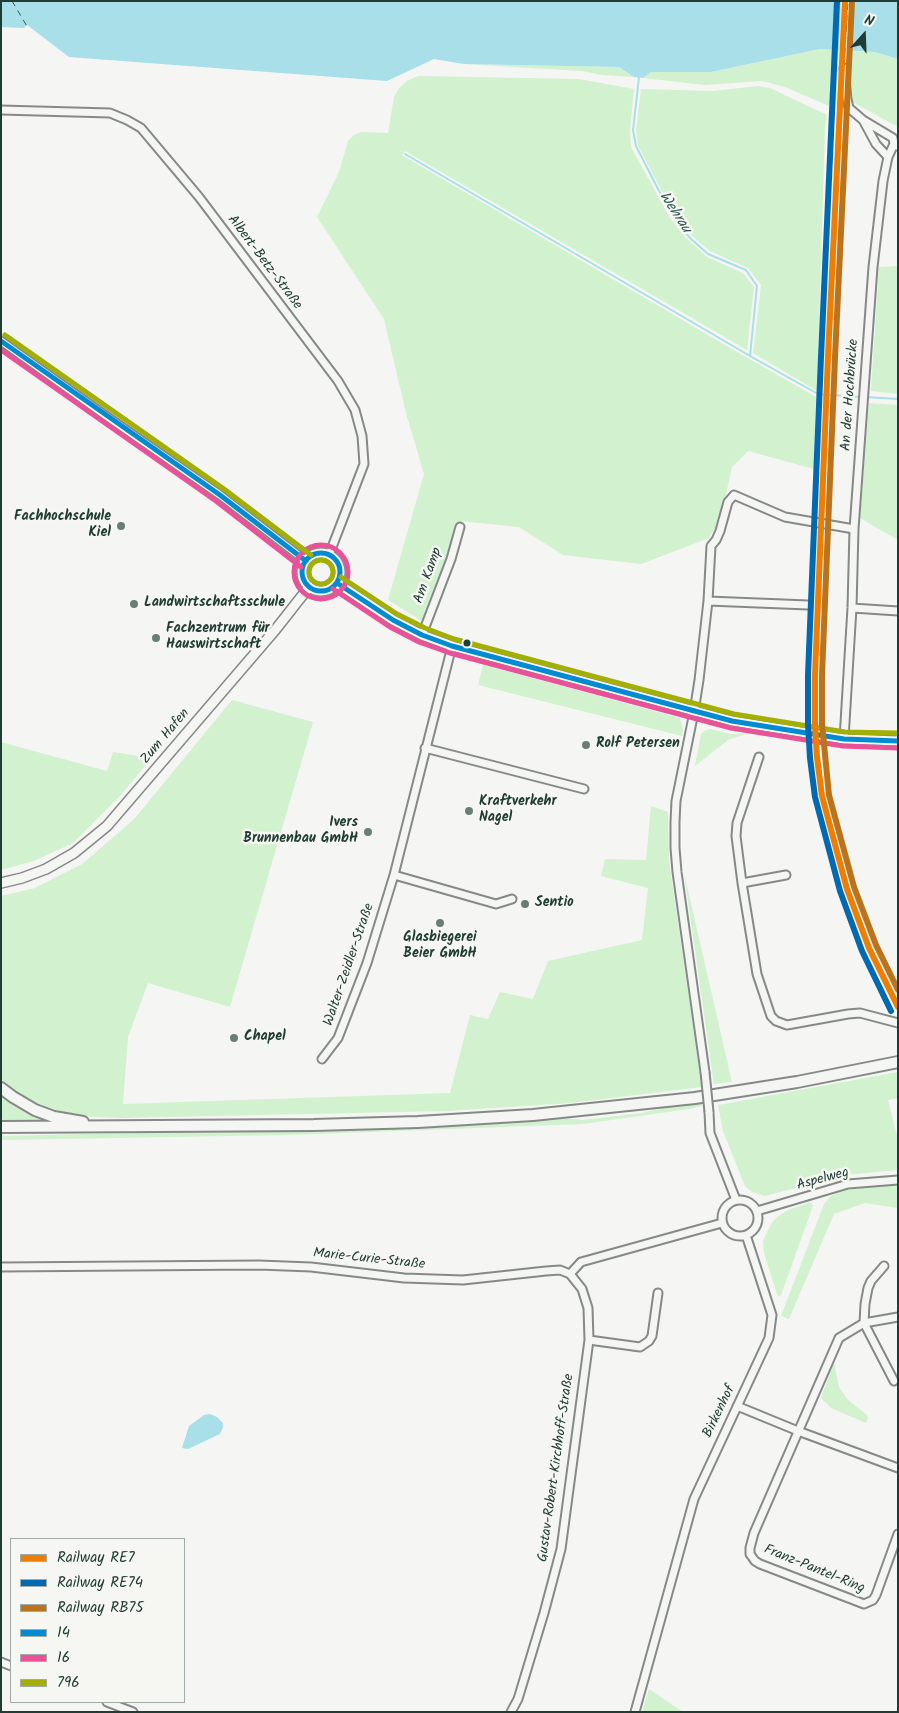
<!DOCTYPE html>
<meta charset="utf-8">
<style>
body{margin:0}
#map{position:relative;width:899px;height:1713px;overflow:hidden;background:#f5f5f3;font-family:Kalam,sans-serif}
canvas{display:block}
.frame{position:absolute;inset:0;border:2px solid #1f3d34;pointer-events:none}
.legend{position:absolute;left:10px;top:1538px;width:175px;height:165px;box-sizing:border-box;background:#f6f6f2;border:1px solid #a0aca6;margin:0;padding:6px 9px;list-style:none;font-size:15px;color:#1f3d34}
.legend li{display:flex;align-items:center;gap:10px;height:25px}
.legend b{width:25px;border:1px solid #a0aca6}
.north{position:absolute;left:839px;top:10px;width:50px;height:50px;-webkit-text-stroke:4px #f6f6f2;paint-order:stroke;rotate:20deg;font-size:14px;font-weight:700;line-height:20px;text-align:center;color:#1f3d34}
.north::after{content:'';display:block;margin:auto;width:18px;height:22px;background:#1f3d34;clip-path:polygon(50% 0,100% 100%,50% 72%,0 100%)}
</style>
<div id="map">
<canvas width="899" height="1713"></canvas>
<div class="frame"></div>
<ul class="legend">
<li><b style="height:6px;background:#ef7d00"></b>Railway RE7</li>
<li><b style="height:6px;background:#0069b4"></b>Railway RE74</li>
<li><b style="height:6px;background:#bb741b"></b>Railway RB75</li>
<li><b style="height:6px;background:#008bd2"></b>14</li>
<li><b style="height:6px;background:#ea5297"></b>16</li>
<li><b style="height:6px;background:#a3af03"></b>796</li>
</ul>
<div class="north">N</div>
</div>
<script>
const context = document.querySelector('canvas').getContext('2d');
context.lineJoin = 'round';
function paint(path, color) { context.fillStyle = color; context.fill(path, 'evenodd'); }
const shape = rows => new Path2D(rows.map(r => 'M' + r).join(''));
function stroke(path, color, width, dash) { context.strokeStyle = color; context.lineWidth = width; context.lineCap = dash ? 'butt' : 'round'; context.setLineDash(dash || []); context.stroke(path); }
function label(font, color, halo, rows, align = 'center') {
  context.font = font + ' Kalam,sans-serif'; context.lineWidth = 5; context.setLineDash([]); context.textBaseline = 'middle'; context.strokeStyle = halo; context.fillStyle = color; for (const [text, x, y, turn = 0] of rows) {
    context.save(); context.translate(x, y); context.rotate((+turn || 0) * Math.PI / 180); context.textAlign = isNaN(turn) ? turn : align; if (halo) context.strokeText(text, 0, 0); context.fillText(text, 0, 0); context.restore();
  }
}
paint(shape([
 [820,49,839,50,836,109,785,87,762,81,705,85,643,78,651,72,711,72],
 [851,51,875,52,898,59,898,127,849,100],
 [464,64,619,67,634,77,602,75,582,71],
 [418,76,579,79,634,89,630,129,631,147,670,218,686,238,707,257,743,273,754,287,747,350,405,151,402,155,713,338,816,397,814,469,748,451,732,467,721,517,709,538,641,564,563,555,519,527,460,521,422,621,388,600,424,474,406,413,384,319,317,217,339,172,348,141,354,135,361,132,388,133,394,97,399,88,407,81],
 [758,86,770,88,827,115,825,127,817,391,753,353,761,285,748,268,710,251,692,236,675,216,638,146,636,130,641,89,713,91],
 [898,266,898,394,871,391,879,267],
 [869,403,898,405,898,540,860,518],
 [483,665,680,718,683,729,682,736,478,685],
 [232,700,313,722,230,1007,148,983,128,1037,123,1104,450,1093,470,1015,488,1019,500,992,533,999,548,961,642,940,648,888,601,876,605,859,646,860,651,806,668,812,669,861,702,1087,570,1103,447,1111,121,1118,94,1117,64,1113,34,1102,20,1095,5,1082,1,1079,1,896,35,888,82,864,124,828,135,818],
 [710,729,731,734,748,733,728,740,695,766,701,734,704,731],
 [1,742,107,771,113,752,152,758,119,797,73,843,34,861,1,870],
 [684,873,732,1082,714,1084],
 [898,1072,898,1098,888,1100,898,1139,898,1170,845,1175,765,1196,752,1192,745,1186,723,1131,718,1105],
 [1,1091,54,1122,1,1122],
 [702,1102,702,1106,689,1109,583,1124,290,1135,1,1140,1,1136,435,1126,565,1118,582,1120,642,1113,676,1105],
 [898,1184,898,1208,865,1203,834,1214,789,1319,781,1316,824,1204,831,1196,846,1190],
 [811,1202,813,1206,781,1295,778,1297,764,1253,763,1241,771,1224,777,1217,788,1210],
 [834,1363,839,1387,848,1400,867,1415,868,1418,866,1423,831,1408,821,1398],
 [649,1689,683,1712,642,1712]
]), '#d2f1ce');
paint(shape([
 [1,1,898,1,898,59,875,52,820,49,711,72,651,72,643,78,634,77,619,67,464,64,434,59,387,81,69,57,27,25,24,28,1,27],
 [210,1414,217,1417,223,1423,223,1427,220,1434,188,1449,182,1448,189,1426,204,1415]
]), '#a8dfe8');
paint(shape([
 [841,1,853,1,851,53,839,53]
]), '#f5f5f3');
stroke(shape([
 [639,77,633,130,636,146,673,218,690,238,708,254,746,270,757,286,750,356,818,394,860,397],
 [405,154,750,356],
 [865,397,898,399]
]), '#a8dfe8', 2);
stroke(shape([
 [12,1,28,28],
 [844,65,848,1]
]), '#345c57', 1, [6, 5]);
const minor = shape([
 [844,68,847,99,849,108,863,120,876,144,888,157],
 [1,110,110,113,127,120,141,128,199,197,338,381,355,410,362,436,364,464,329,555],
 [863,120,893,138,894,144,897,146],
 [1,341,106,416,220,495,306,561],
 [708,601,808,605],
 [852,608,898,611],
 [422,635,451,559,460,527],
 [844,739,852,608,854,529,873,267,883,181,888,157,894,144],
 [425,748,584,789],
 [759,757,737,823,736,836,742,883,757,974,771,1016,776,1021,787,1025,848,1014,860,1013,898,1023],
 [394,875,496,904,512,899],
 [742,883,786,875],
 [322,1059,338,1038,367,963,394,875,452,646],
 [705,1072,677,872,675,848,675,822,676,801,694,712,699,680,708,601,711,546,716,540,720,531,728,502,734,495,785,517,854,529],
 [709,1112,710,1133,736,1200],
 '722 1218a18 18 0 1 1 36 0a18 18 0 1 1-36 0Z',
 [757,1211,848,1184,898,1180],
 [884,1266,871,1281,868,1288,865,1304,864,1323,894,1381],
 [1,1267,259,1265,311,1267,404,1278,463,1280,546,1271,560,1270,570,1274,582,1289,588,1308,589,1340,561,1549,544,1613,518,1699,511,1712],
 [570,1274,581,1262,722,1223],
 [898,1317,864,1323,839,1338,754,1533,750,1548,750,1554,755,1561,760,1564,864,1604,873,1600,876,1595,898,1534],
 [589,1340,640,1347,649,1341,652,1336,658,1293],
 [737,1406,798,1431,898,1468],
 [1,1662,11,1666],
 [107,1702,133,1712],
 [635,1712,694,1499,769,1338,772,1315,746,1235]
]);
const major = shape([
 '302 572a19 19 0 1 1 38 0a19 19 0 1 1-38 0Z',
 [337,583,393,620,422,635,452,646,732,721,844,739,898,741],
 [1,883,22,878,46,869,74,853,107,826,276,629,309,587]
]);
const highway = shape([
 [1,1088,13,1097,35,1110,54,1117,83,1122],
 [1,1127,314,1125,418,1122,533,1115,695,1098,797,1082,898,1062]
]);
stroke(minor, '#858a88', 11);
stroke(major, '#858a88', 12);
stroke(highway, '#858a88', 14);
stroke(minor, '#f5f5f3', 7);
stroke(major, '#f5f5f3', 9);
stroke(highway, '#f5f5f3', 10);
const minorBridge = shape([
 [705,1072,709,1112]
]);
stroke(minorBridge, '#858a88', 11, []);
stroke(minorBridge, '#f5f5f3', 7);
stroke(shape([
 [1,341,220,495,306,561],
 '302 572a19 19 0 1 1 38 0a19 19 0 1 1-38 0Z',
 [337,583,393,620,422,635,452,646,732,721,844,739,898,741]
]), '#008bd2', 5);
stroke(shape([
 [1,350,216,501,301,567],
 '294 572a27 27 0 1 1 54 0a27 27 0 1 1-54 0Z',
 [333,589,390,627,419,642,450,653,731,728,843,746,898,748]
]), '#ea5297', 5);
stroke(shape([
 [5,335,224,489,311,555],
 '309 572a12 12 0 1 1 24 0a12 12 0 1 1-24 0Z',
 [341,577,397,614,425,628,454,639,734,714,845,732,898,733]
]), '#a3af03', 5);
stroke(shape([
 [845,1,828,357,815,675,815,724,817,757,822,796,847,889,869,948,898,1007]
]), '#ef7d00', 6);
stroke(shape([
 [837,1,821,357,808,675,808,724,810,758,815,797,840,891,862,951,891,1011]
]), '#0069b4', 6);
stroke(shape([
 [852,1,835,357,822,675,822,724,829,795,854,887,876,945,898,990]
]), '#bb741b', 6);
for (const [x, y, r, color] of [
 [121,526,5,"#6a7d77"],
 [134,604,5,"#6a7d77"],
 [156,638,5,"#6a7d77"],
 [467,643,4.5,"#1f3d34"],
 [586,745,5,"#6a7d77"],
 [469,811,5,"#6a7d77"],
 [368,832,5,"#6a7d77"],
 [525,904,5,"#6a7d77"],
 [440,923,5,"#6a7d77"],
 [234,1038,5,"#6a7d77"]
]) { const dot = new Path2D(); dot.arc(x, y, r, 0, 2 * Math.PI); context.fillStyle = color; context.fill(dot); stroke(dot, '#f6f6f2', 2); }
label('14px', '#1f3d34', '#f6f6f2', [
 ["Albert-Betz-Straße",264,263,53],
 ["An der Hochbrücke",851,395,-86],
 ["Am Kamp",429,576,-70],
 ["Zum Hafen",166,737,-50],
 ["Walter-Zeidler-Straße",350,965,-71],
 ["Aspelweg",823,1180,-15],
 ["Marie-Curie-Straße",369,1260,6],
 ["Birkenhof",720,1412,-64],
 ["Gustav-Robert-Kirchhoff-Straße",557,1468,-82],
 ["Franz-Pantel-Ring",814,1570,22]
]);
label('bold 14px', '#1f3d34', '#f6f6f2', [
 ["Fachhochschule",111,518,"right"],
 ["Kiel",111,534,"right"],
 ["Landwirtschaftsschule",144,604],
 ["Fachzentrum für",166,630],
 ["Hauswirtschaft",166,646],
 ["Rolf Petersen",596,745],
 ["Kraftverkehr",479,803],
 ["Nagel",479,819],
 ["Ivers",358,824,"right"],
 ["Brunnenbau GmbH",358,840,"right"],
 ["Sentio",535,904],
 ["Glasbiegerei",440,939,"center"],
 ["Beier GmbH",440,955,"center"],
 ["Chapel",244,1038]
], 'left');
label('italic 15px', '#345c57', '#f6f6f2', [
 ["Wehrau",674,213,57]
]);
</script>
